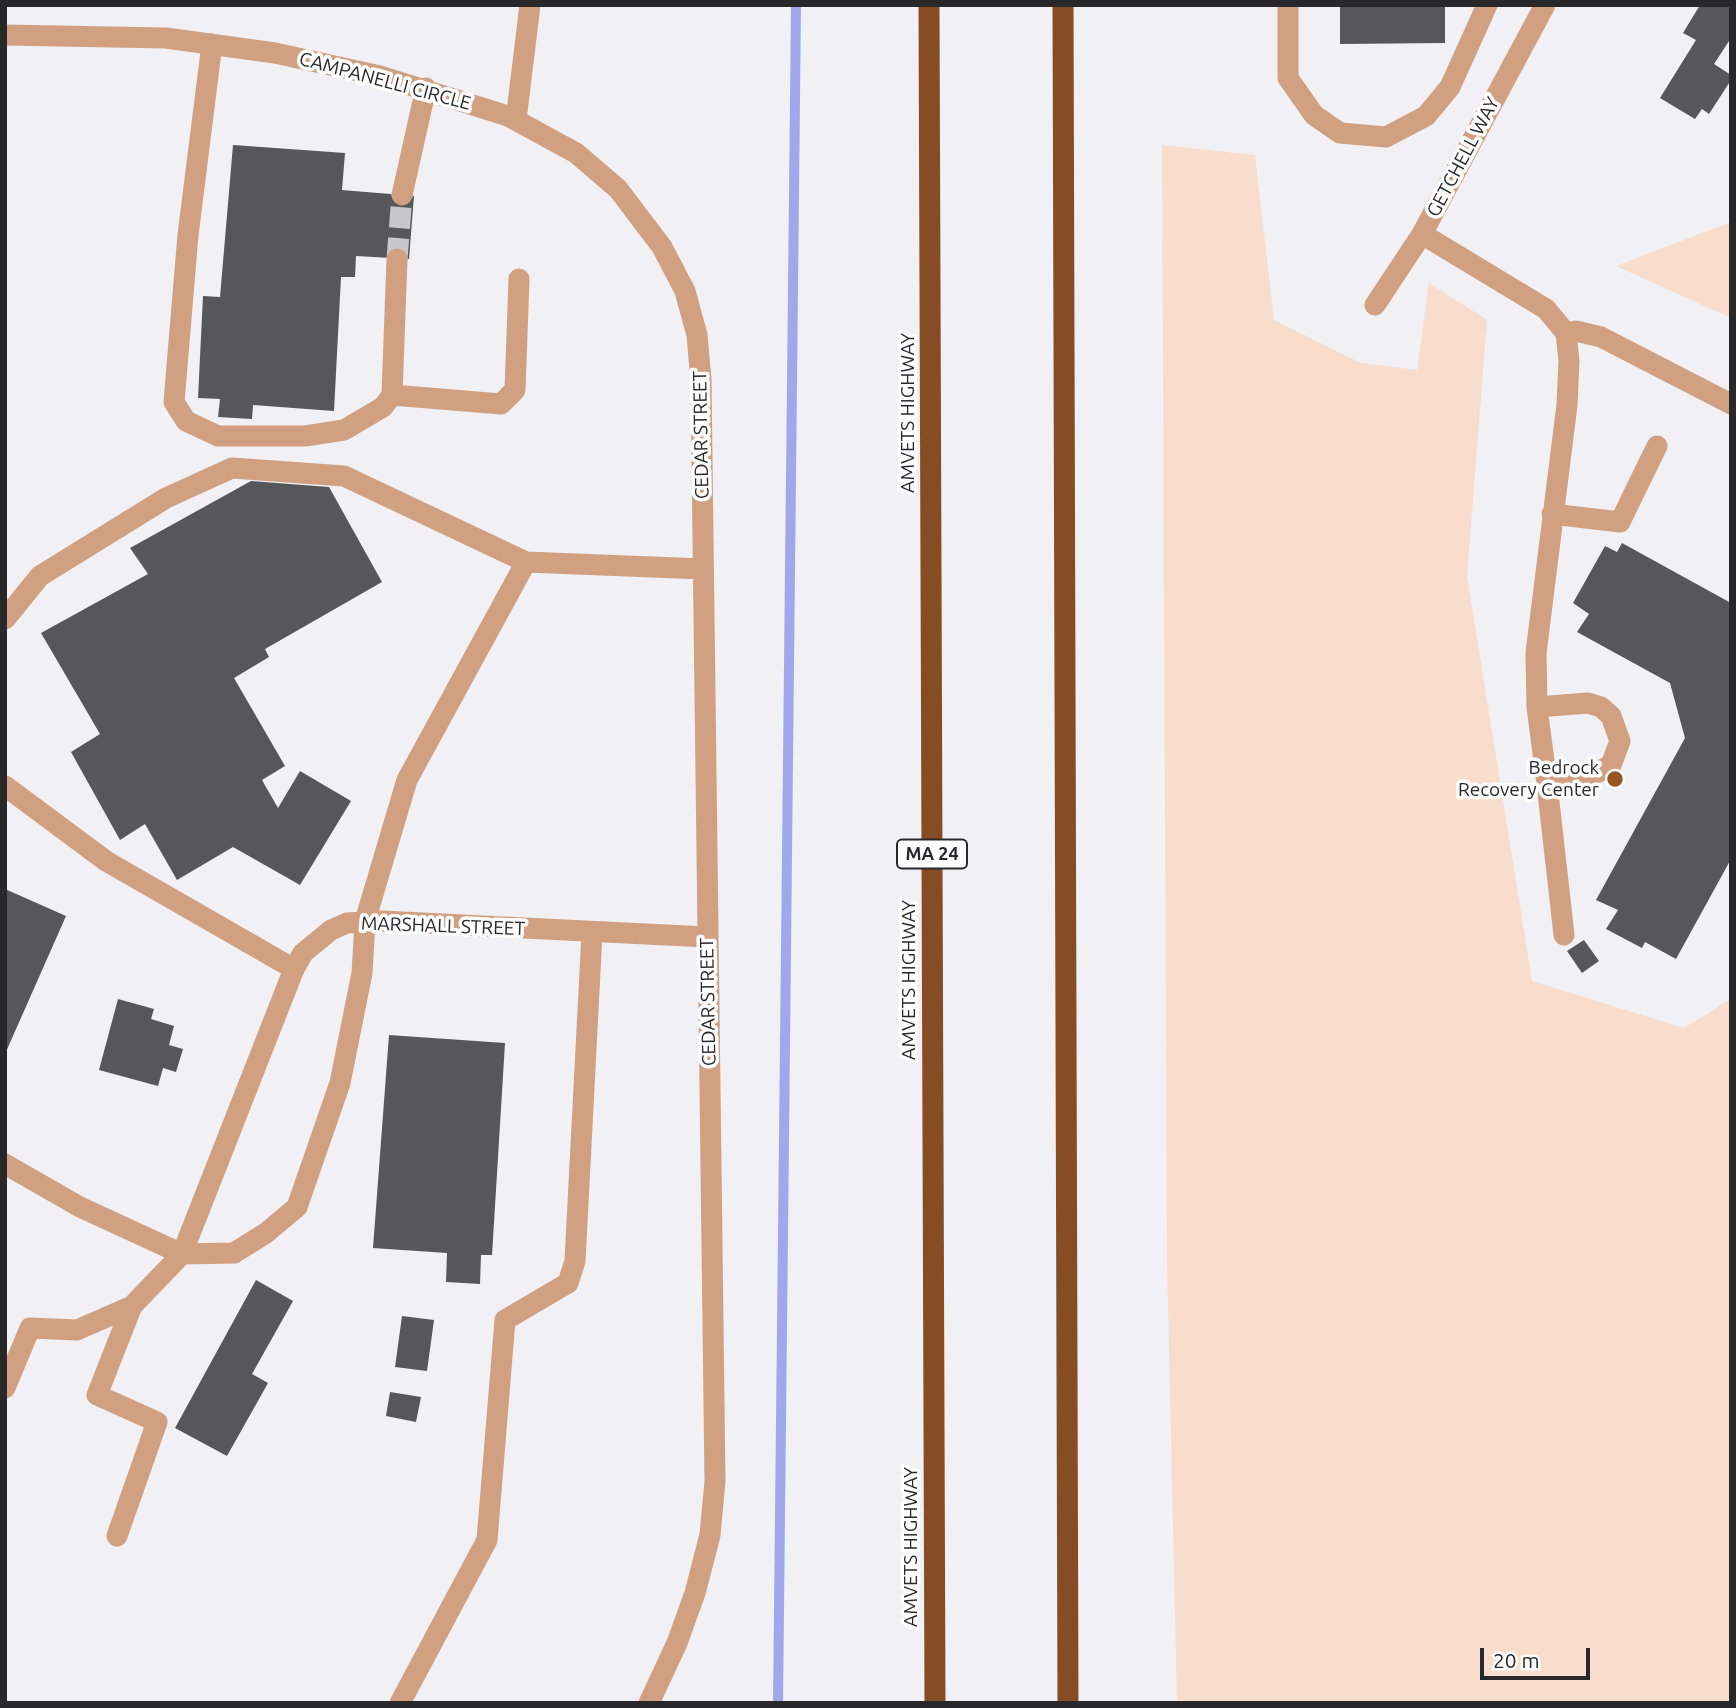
<!DOCTYPE html>
<style>
body{margin:0}
#map{position:relative;width:1736px;height:1708px;overflow:hidden;background:#f0f0f5;font-family:Ubuntu,sans-serif}
canvas{display:block}
.frame{position:absolute;inset:0;border:7px solid #28282a;pointer-events:none}
.scale{position:absolute;left:1480px;top:1648px;width:110px;height:32px;box-sizing:border-box;border:4px solid #28282a;border-top:0;padding-left:9px;font-size:21px;line-height:24px;white-space:nowrap;color:#28282a;-webkit-text-stroke:5px #fefeff;paint-order:stroke}
</style>
<div id="map">
<canvas width="1736" height="1708"></canvas>
<div class="frame"></div>
<div class="scale">20 m</div>
</div>
<script>
const context = document.querySelector('canvas').getContext('2d');
context.lineJoin = 'round';
function paint(path, color) { context.fillStyle = color; context.fill(path, 'evenodd'); }
const shape = rows => new Path2D(rows.map(r => 'M' + r).join(''));
function stroke(path, color, width, dash) { context.strokeStyle = color; context.lineWidth = width; context.lineCap = dash ? 'butt' : 'round'; context.setLineDash(dash || []); context.stroke(path); }
function label(font, color, halo, rows, align = 'center') {
  context.font = font + ' Ubuntu,sans-serif'; context.lineWidth = 7; context.setLineDash([]); context.textBaseline = 'middle'; context.strokeStyle = halo; context.fillStyle = color; for (const [text, x, y, turn = 0] of rows) {
    context.save(); context.translate(x, y); context.rotate((+turn || 0) * Math.PI / 180); context.textAlign = isNaN(turn) ? turn : align; if (halo) context.strokeText(text, 0, 0); context.fillText(text, 0, 0); context.restore();
  }
}
paint(shape([
 [1162,145,1255,155,1274,320,1361,363,1417,370,1429,283,1487,320,1467,576,1532,981,1684,1028,1731,999,1731,1703,1177,1703,1167,1261],
 [1731,222,1731,318,1616,266]
]), '#f8ddcc');
stroke(shape([
 [778,1703,796,5]
]), '#a0a8eb', 10);
paint(shape([
 [1340,5,1445,5,1445,43,1340,44],
 [1700,5,1731,5,1731,38,1714,64,1731,75,1731,80,1709,114,1702,109,1695,119,1660,98,1696,40,1683,33],
 [233,145,345,153,342,190,414,196,409,259,356,256,355,277,341,277,334,411,253,405,252,419,218,417,220,399,198,398,203,296,220,297],
 [251,481,329,487,382,582,265,649,269,657,234,678,285,766,262,780,278,808,300,771,351,801,300,885,233,847,177,880,145,824,120,840,71,752,100,734,41,633,148,574,130,548],
 [1622,543,1731,603,1731,859,1676,959,1645,942,1642,948,1606,929,1618,910,1596,900,1685,738,1670,683,1577,632,1589,614,1573,603,1605,546,1617,552],
 [5,889,66,916,5,1054],
 [1584,940,1599,961,1582,973,1567,951],
 [118,999,154,1009,151,1019,174,1026,169,1045,183,1049,176,1072,163,1068,158,1086,99,1070],
 [389,1035,505,1043,492,1255,481,1255,480,1284,446,1282,447,1253,373,1248],
 [256,1280,293,1301,252,1374,268,1383,227,1456,175,1428],
 [402,1316,434,1320,427,1371,395,1367],
 [390,1392,421,1397,416,1422,386,1416]
]), '#56575a');
stroke(shape([
 [397,259,402,195]
]), '#c8c8cc', 21, [21, 10]);
stroke(shape([
 [1288,5,1288,78,1314,115,1340,133,1386,137,1426,116,1450,87,1487,5],
 [5,35,166,38,275,53,380,76,508,116,576,153,618,189,662,247,685,291,697,335,701,380,715,1481,710,1535,695,1593,677,1643,649,1703],
 [212,44,188,235,174,402,186,421,218,436,305,436,344,430,383,407,392,395,397,259],
 [516,120,530,5],
 [402,195,426,88],
 [1422,234,1546,309,1566,333,1569,361,1567,405,1536,653,1537,707,1547,784,1589,777,1611,765,1620,741,1611,716,1601,707,1588,703,1537,707],
 [1375,305,1422,234,1545,5],
 [1566,333,1576,331,1601,337,1731,404],
 [392,395,501,404,515,390,519,279],
 [1552,514,1620,522,1657,446],
 [5,619,40,576,166,498,232,468,344,476,526,562,703,569],
 [1547,784,1564,935],
 [5,786,106,861,294,969],
 [5,1164,80,1207,182,1254,234,1253,266,1233,297,1207,340,1083,362,973,365,921,407,780,526,562],
 [5,1388,30,1328,77,1330,132,1306,182,1254,294,969,303,953,331,930,347,923,382,921,707,937],
 [117,1536,157,1422,97,1395,132,1306],
 [400,1703,487,1540,505,1320,568,1283,575,1261,592,933]
]), '#d0a081', 21);
stroke(shape([
 [929,5,935,1703],
 [1063,5,1068,1703]
]), '#864d24', 21);
for (const [x, y, r, color] of [
 [1615,779,9,"#985524"]
]) { const dot = new Path2D(); dot.arc(x, y, r, 0, 2 * Math.PI); context.fillStyle = color; context.fill(dot); stroke(dot, '#fefeff', 2.5); }
for (const [x, y, w] of [
 [932,854,70]
]) { const box = new Path2D(); box.roundRect(x - w / 2, y - 14.5, w, 29, 5); context.fillStyle = '#fefeff'; context.fill(box); stroke(box, '#28282a', 2); }
label('bold 18px', '#28282a', null, [
 ["MA 24",932,854]
]);
label('19px', '#28282a', '#fefeff', [
 ["CAMPANELLI CIRCLE",385,81,15],
 ["GETCHELL WAY",1463,157,-62],
 ["AMVETS HIGHWAY",908,413,-90],
 ["CEDAR STREET",701,435,-91],
 ["MARSHALL STREET",443,926,2],
 ["AMVETS HIGHWAY",909,980,-90],
 ["CEDAR STREET",708,1002,-91],
 ["AMVETS HIGHWAY",911,1547,-90]
]);
label('19px', '#28282a', '#fefeff', [
 ["Bedrock",1599,768],
 ["Recovery Center",1599,790]
], 'right');
</script>
